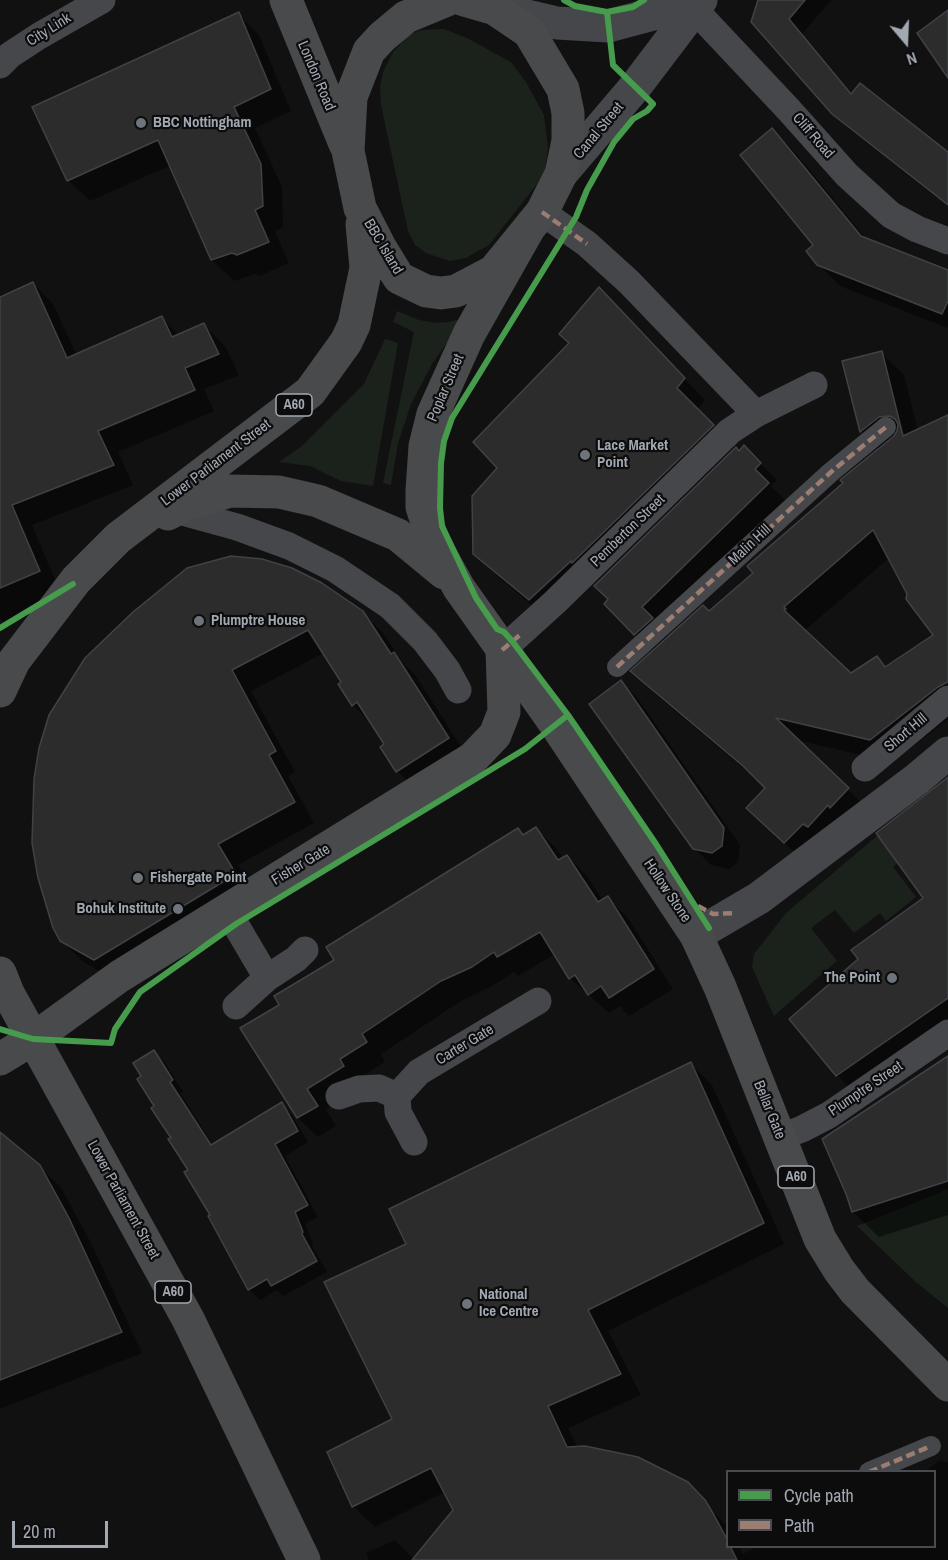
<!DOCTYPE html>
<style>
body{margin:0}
#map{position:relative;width:948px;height:1560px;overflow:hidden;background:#111112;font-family:"Archivo Narrow",sans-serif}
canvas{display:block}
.legend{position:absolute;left:726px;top:1470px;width:210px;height:78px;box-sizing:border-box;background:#0c0c0d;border:2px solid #484b4f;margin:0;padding:8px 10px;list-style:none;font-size:18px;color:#a2a9b3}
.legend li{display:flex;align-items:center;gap:12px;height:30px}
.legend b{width:30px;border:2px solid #484b4f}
.north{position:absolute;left:876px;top:12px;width:60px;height:60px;-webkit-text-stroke:4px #0c0c0d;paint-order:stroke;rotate:161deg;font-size:16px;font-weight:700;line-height:24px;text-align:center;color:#a2a9b3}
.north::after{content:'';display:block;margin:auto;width:21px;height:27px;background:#a2a9b3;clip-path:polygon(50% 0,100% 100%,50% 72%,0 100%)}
.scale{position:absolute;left:12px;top:1521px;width:96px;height:27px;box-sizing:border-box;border:3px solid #a2a9b3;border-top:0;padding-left:8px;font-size:18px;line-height:21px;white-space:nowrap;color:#a2a9b3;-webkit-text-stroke:4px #0c0c0d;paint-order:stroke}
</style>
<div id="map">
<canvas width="948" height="1560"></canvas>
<ul class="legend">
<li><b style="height:8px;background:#469c4c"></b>Cycle path</li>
<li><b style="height:8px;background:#9b7d72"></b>Path</li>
</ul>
<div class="north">N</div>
<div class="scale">20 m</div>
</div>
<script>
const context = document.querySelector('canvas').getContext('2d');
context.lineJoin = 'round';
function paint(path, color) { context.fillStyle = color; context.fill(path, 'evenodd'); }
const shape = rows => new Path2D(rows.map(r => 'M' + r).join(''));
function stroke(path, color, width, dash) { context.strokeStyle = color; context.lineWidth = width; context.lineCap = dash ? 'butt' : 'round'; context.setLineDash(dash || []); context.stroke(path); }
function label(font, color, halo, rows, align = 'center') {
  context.font = font + ' "Archivo Narrow",sans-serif'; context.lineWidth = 4.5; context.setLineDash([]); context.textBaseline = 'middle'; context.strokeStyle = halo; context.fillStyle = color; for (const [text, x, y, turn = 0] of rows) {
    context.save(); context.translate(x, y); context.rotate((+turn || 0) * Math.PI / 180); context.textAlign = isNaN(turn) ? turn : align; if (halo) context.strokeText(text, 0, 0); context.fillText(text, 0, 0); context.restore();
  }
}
paint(shape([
 [444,29,467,38,511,62,526,82,544,115,548,148,545,169,537,184,489,245,466,258,450,261,426,253,415,245,408,231,381,105,380,87,383,72,393,52,410,34,421,30],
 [397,311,419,320,436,323,449,322,464,318,432,364,411,404,398,443,391,485,383,483,414,332,393,322],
 [385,339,398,343,373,486,341,481,310,466,279,462,302,446,364,384],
 [878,835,897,863,893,867,916,897,886,921,880,913,854,933,835,910,811,928,837,961,774,1016,752,967,754,954,786,913],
 [948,1189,948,1308,917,1283,857,1226]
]), '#1b221c');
paint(shape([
 [761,0,831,0,802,34,853,95,948,154,948,191,937,198,849,129,833,113],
 [238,14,259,35,291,111,255,128,282,187,283,227,275,232,289,263,259,276,255,274,234,281,212,260,171,165,90,201,68,180],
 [772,130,794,151,866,239,948,272,948,328,840,286,818,264,815,245],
 [33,283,53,304,77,356,162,318,179,336,204,325,225,346,239,375,204,389,214,411,118,452,133,485,32,525,60,592,39,600,43,610,7,625,0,618,0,299],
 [620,310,705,400,697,410,734,447,595,583,593,581,551,621,496,575,475,553,499,468],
 [881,353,904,375,918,431,948,417,948,719,893,762,796,740,870,811,808,865,771,830,767,788,655,694,633,671,653,652,606,604,744,447,777,480,771,486,785,500,657,624,670,638,709,613,756,574,879,449,862,432,844,362],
 [889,558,908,594,935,635,887,667,877,658,851,675,805,630],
 [362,612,383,633,403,663,415,675,469,759,418,792,397,771,382,747,386,745,374,726,353,705,340,684,343,682,324,653,251,691,295,772,288,776,314,823,238,865,255,895,115,980,82,961,61,940,51,716],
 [621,682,638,699,740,845,738,862,729,869,711,865,694,848],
 [948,779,948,1045,865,1103,837,1075,860,959,925,899],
 [518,829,524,836,536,829,556,848,563,859,567,856,587,876,603,901,608,898,628,918,673,989,629,1016,620,1006,609,1013,570,978,555,954,518,976,514,972,492,986,461,1001,381,1054,385,1062,358,1079,363,1086,326,1109,336,1126,318,1137,298,1118,243,1029,281,1005,336,960],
 [154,1052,165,1063,183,1092,180,1093,213,1145,281,1104,292,1115,308,1142,285,1156,318,1217,305,1224,313,1244,312,1246,327,1272,283,1296,277,1290,260,1300,249,1289,156,1107,143,1076],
 [948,1057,948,1215,879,1237,853,1212],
 [691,1064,712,1085,784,1244,608,1331,641,1395,568,1428,578,1448,687,1484,728,1527,728,1546,739,1546,743,1554,759,1546,934,1546,934,1472,924,1472,940,1460,948,1463,948,1560,369,1560,366,1553,395,1540,415,1560,454,1511,445,1492,375,1527,353,1506,394,1420,408,1245],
 [0,1134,39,1166,61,1188,90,1241,142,1353,0,1409]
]), '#0007');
const building = shape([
 [758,0,805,0,789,19,851,94,860,83,948,152,948,205,832,114,751,22,758,0],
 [948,10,948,78,917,33,948,10],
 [239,12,271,89,234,107,261,164,263,206,255,210,269,242,237,255,232,253,211,260,158,140,67,181,32,107,239,12],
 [772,128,861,236,948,270,948,301,942,314,817,265,806,251,813,245,740,155,772,128],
 [33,282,67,358,162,316,172,337,204,323,219,354,185,368,195,390,98,431,114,465,12,505,40,571,0,588,0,297,33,282],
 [599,287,685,378,677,388,714,425,572,563,571,561,529,600,473,554,472,496,497,468,473,442,569,343,559,334,599,287],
 [882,351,903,436,948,415,948,682,938,687,870,740,776,718,849,788,830,808,828,805,808,827,803,824,784,843,746,808,765,788,743,766,630,671,703,605,709,611,753,573,747,566,843,483,840,480,894,436,897,431,898,424,895,419,890,416,879,417,860,432,842,361,882,351],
 [873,530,907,594,906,599,933,635,885,667,877,656,851,673,784,610,786,609,784,607,873,530],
 [744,445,761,463,755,469,769,483,642,607,653,618,634,635,604,604,608,599,594,586,736,447,739,451,744,445],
 [231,556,262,559,292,568,322,583,363,611,391,654,394,652,449,738,396,772,380,747,384,744,357,702,352,706,338,684,341,682,308,630,232,670,276,751,269,755,295,802,218,844,236,874,94,960,60,941,53,928,38,878,32,843,34,779,39,748,49,715,85,658,133,612,187,568,231,556],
 [621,680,724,828,722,846,712,853,693,849,589,704,621,680],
 [948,777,948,998,836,1076,789,1019,858,959,851,950,923,898,876,833,948,777],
 [536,827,558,860,567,855,598,902,608,896,654,969,609,998,601,986,588,995,575,975,569,979,540,932,497,957,494,952,472,967,441,981,362,1034,367,1042,340,1059,344,1066,307,1089,318,1106,297,1118,240,1028,279,1005,274,996,334,960,326,947,518,828,523,835,536,827],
 [154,1050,173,1080,170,1082,211,1145,282,1102,298,1131,275,1144,308,1205,295,1212,303,1232,302,1234,317,1261,271,1286,267,1279,248,1290,208,1216,210,1215,184,1172,188,1170,168,1139,171,1138,151,1108,154,1106,137,1079,141,1076,133,1063,154,1050],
 [948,1056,948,1181,852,1212,846,1194,822,1139,948,1056],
 [691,1062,764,1223,588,1310,621,1374,548,1406,567,1447,585,1446,638,1457,688,1482,705,1500,714,1515,728,1541,728,1546,730,1546,737,1560,412,1560,453,1510,431,1468,352,1507,327,1452,392,1419,324,1282,406,1244,389,1209,691,1062],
 [0,1132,40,1165,69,1218,122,1332,0,1380,0,1132]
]);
paint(building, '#2c2c2d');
stroke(building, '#404246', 1.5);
stroke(shape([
 [617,667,831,472,886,427],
 [869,1472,931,1446]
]), '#46474a', 20);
stroke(shape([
 [694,9,789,110,847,175,891,215,917,229,948,241],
 [0,65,10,55,39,36,102,0],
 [542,212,587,244,629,282,756,414],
 [175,510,237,527,289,546,335,569,390,606,425,641,447,670,458,690],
 [502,650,555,602,730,431,756,414,814,385],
 [865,768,948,699],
 [227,910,267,978,236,1006],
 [267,978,296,959,305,950],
 [339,1096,359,1089,379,1088,397,1096],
 [781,1137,802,1129,829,1115,948,1033],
 [414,1142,398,1112,397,1096,419,1072,538,1001]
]), '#46474a', 27);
stroke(shape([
 [497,9,557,23,608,26,668,10,685,0],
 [561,174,635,87,701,0],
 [696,935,759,898,917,779,948,753]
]), '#46474a', 33);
stroke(shape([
 [0,1059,33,1039,120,976,473,758,495,735,504,712,502,650]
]), '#484a4c', 33);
stroke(shape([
 [286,0,345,144],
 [447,0,406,17,382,37,369,51,351,97,348,151,360,208,380,247,399,278,426,291,441,293,456,291,494,271,542,212,561,174,568,141,568,113,563,89,529,32,495,9,464,0],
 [529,228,469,334,433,414,425,446,422,490,422,507,433,541,459,588,556,725,696,935,720,987,820,1239,839,1270,855,1291,948,1385],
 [168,514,185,505,230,491,279,492,318,501,398,535,444,573],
 [0,691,14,661,76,580,118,538,310,392,346,342,354,325,366,268,362,224],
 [0,973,8,993,188,1319,304,1560]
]), '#484a4c', 33);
stroke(shape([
 [542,212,587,244],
 [502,650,520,635],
 [617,667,831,472,886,427],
 [698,906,713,914,735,913],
 [869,1472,931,1446]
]), '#9b7d72', 4.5, [9, 4.5]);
stroke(shape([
 [564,0,575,6,607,12,633,7,644,0],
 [607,12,613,65,653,104,647,111,633,119,614,142,587,190,576,217,452,418,444,441,441,463,440,508,442,526,476,598,497,629,504,632,512,641,568,715,656,844,709,928],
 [0,628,73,584],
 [0,1029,33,1039,111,1043,115,1029,140,992,236,924,525,749,568,715]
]), '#469c4c', 6);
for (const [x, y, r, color] of [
 [141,123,6,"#6f747b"],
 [585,455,6,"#6f747b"],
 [199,621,6,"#6f747b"],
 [138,878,6,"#6f747b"],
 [178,909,6,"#6f747b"],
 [892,978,6,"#6f747b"],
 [467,1304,6,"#6f747b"]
]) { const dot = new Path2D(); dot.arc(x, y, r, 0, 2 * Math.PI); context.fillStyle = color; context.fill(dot); stroke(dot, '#0c0c0d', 2); }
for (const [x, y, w] of [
 [294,405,36],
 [796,1177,36],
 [173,1292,36]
]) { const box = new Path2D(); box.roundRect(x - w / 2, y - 11, w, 22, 4.5); context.fillStyle = '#0c0c0d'; context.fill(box); stroke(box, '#a2a9b3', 1.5); }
label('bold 14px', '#a2a9b3', null, [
 ["A60",294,405],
 ["A60",796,1177],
 ["A60",173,1292]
]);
label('15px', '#a2a9b3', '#0c0c0d', [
 ["City Link",49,30,-32],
 ["London Road",316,76,67],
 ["Canal Street",599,131,-50],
 ["Cliff Road",813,136,49],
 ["BBC Island",383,247,59],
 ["Poplar Street",446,388,-67],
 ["Lower Parliament Street",216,463,-37],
 ["Pemberton Street",628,531,-44],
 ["Malin Hill",750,545,-43],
 ["Short Hill",906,733,-40],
 ["Fisher Gate",301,865,-31],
 ["Hollow Stone",667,891,56],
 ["Carter Gate",465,1045,-31],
 ["Plumptre Street",866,1089,-34],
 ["Bellar Gate",769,1110,68],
 ["Lower Parliament Street",123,1200,61]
]);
label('bold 15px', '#a2a9b3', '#0c0c0d', [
 ["BBC Nottingham",153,123],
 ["Lace Market",597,446],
 ["Point",597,463],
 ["Plumptre House",211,621],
 ["Fishergate Point",150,878],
 ["Bohuk Institute",166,909,"right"],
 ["The Point",880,978,"right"],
 ["National",479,1295],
 ["Ice Centre",479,1312]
], 'left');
</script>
